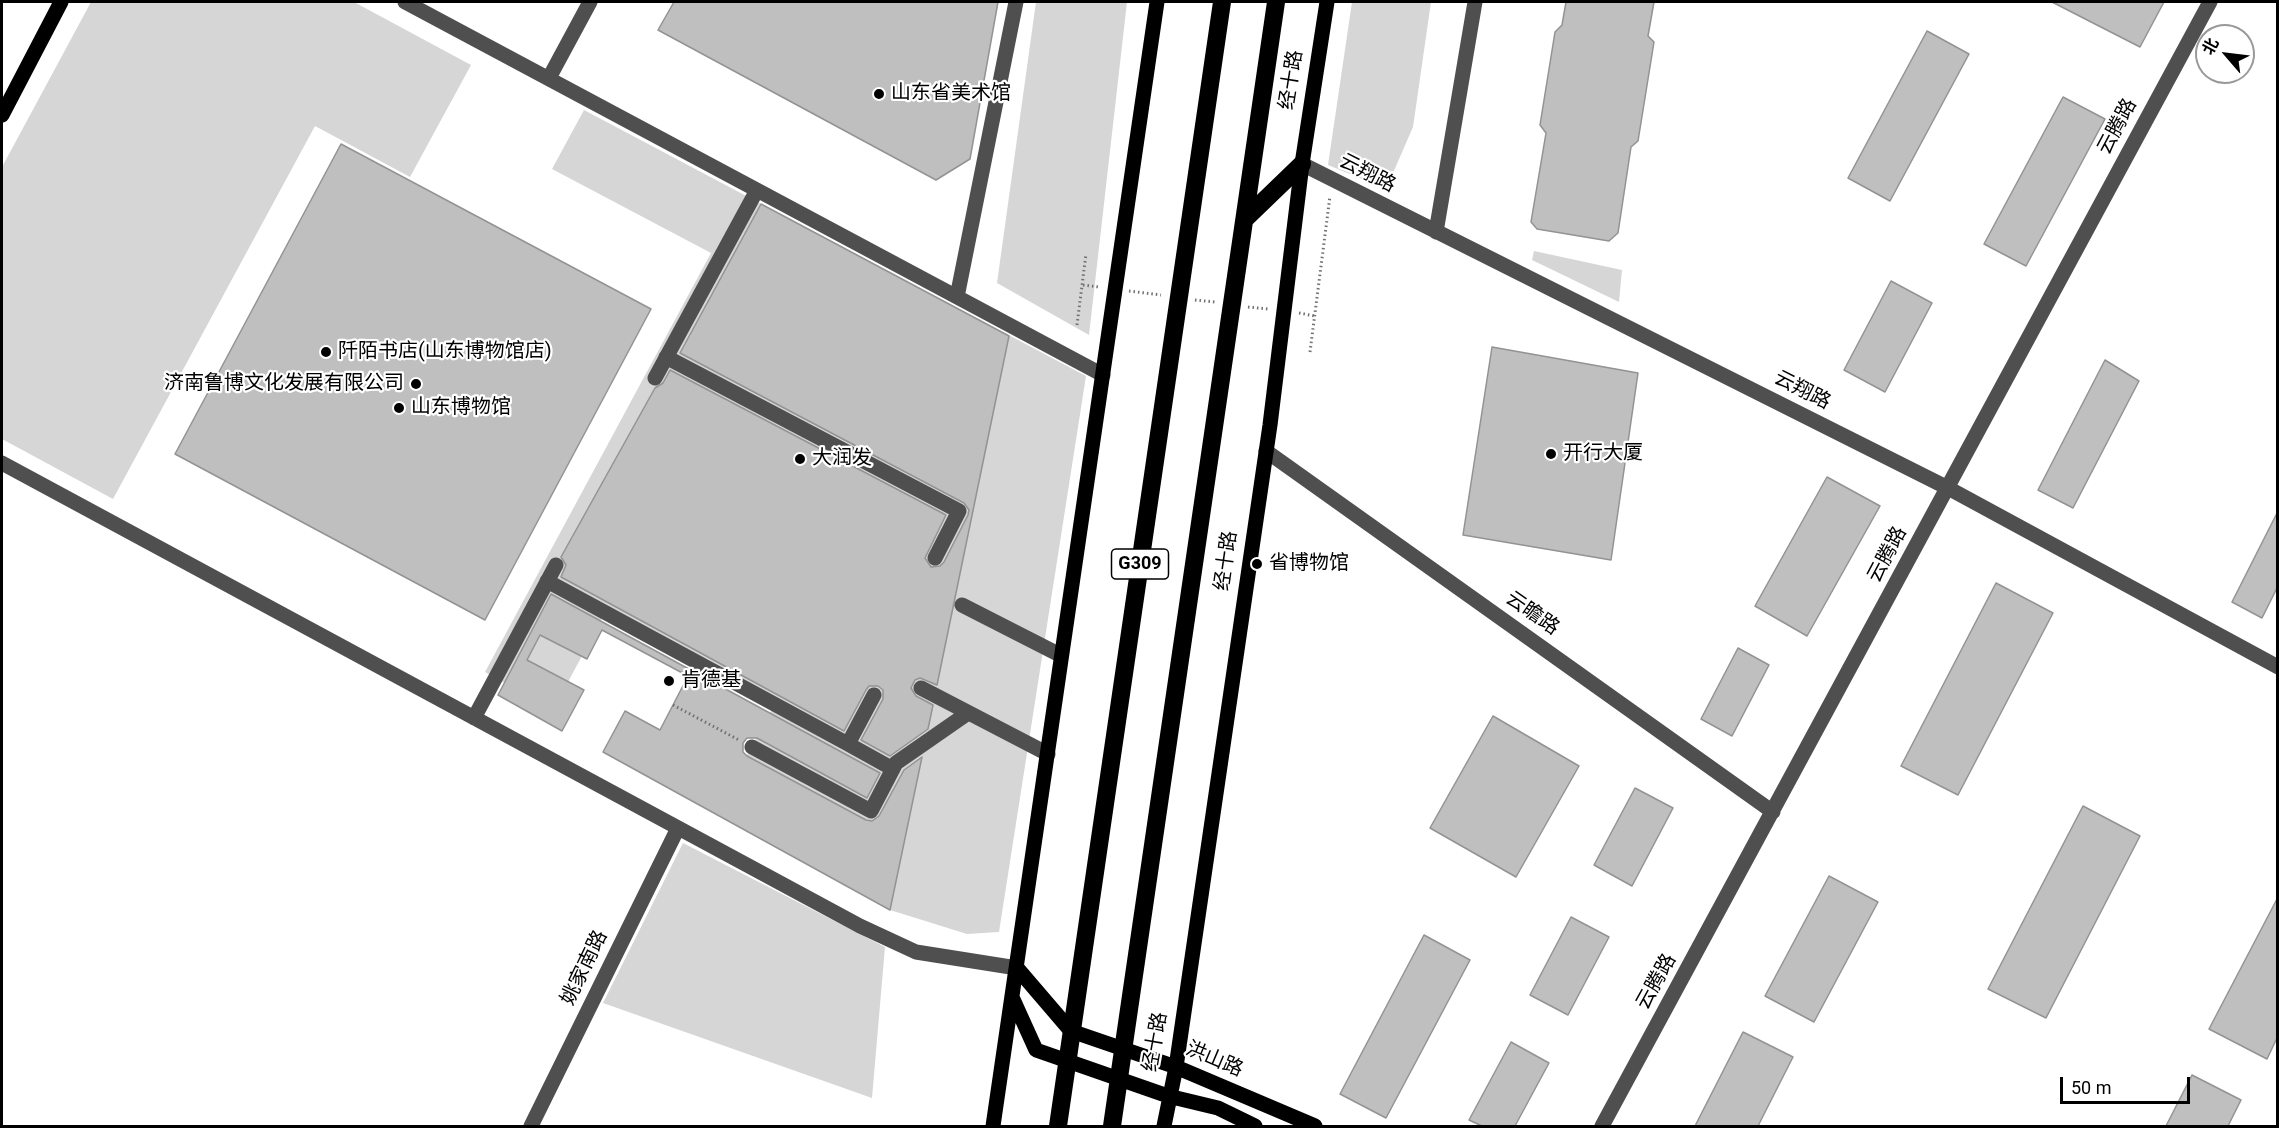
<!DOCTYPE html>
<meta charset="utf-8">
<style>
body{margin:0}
#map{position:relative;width:2279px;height:1128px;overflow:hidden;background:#fff;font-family:Roboto,"Noto Sans SC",sans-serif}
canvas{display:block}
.frame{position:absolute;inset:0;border:3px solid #000;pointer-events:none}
.north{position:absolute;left:2195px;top:24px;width:60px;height:60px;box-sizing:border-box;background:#fff;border:2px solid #999;border-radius:50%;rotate:298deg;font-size:16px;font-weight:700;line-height:24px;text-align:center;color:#000}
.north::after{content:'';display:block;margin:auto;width:21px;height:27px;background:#000;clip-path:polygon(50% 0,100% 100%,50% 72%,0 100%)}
.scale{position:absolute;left:2060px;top:1077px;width:130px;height:27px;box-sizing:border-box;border:3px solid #000;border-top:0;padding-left:8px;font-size:18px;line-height:21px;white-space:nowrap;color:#000;-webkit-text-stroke:4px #fff;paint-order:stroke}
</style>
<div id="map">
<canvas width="2279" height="1128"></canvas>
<div class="frame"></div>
<div class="north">北</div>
<div class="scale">50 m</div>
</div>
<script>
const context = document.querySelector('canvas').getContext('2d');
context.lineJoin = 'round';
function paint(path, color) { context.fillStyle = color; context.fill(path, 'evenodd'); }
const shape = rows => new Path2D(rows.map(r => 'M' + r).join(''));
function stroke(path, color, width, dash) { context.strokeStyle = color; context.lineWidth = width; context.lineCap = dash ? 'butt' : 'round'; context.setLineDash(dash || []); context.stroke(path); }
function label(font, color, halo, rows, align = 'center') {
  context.font = font + ' Roboto,"Noto Sans SC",sans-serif'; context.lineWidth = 4.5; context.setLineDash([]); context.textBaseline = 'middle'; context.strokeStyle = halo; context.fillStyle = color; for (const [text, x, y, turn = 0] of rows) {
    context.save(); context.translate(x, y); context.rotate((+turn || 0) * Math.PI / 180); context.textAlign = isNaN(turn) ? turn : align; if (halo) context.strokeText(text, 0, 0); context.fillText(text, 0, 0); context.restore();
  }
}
paint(shape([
 [91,2,354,2,471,65,410,177,315,126,113,499,2,439,2,167],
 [1036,2,1127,2,1089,335,997,283],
 [1352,2,1431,2,1413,127,1386,189,1328,165],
 [584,110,1086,376,999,932,967,934,890,910,603,752,625,711,738,771,775,704,606,611,553,710,485,672,711,253,552,169],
 [1534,251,1622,270,1619,302,1532,260],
 [683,843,885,947,872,1098,603,1003]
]), '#d6d6d6');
const building = shape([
 [674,2,998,2,970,159,936,180,658,30,674,2],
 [1566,2,1654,2,1648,36,1654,42,1638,141,1631,147,1618,233,1609,241,1537,229,1531,222,1546,133,1540,125,1555,32,1562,25,1566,2],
 [2052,2,2164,2,2140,47,2052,2],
 [1927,31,1969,54,1890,201,1848,178,1927,31],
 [2063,97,2105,119,2026,266,1984,244,2063,97],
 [341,144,651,309,485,620,175,454,341,144],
 [761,204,1009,336,937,685,920,678,915,680,911,688,916,696,933,705,928,729,890,756,861,740,883,699,883,690,878,686,869,686,866,690,844,731,561,577,566,565,561,557,655,388,663,383,670,370,946,515,925,558,931,567,940,566,944,562,968,515,969,510,964,503,680,353,761,204],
 [1891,281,1932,303,1885,392,1844,370,1891,281],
 [1492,347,1638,373,1611,560,1463,535,1492,347],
 [2105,360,2139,381,2073,508,2038,490,2105,360],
 [1827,477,1880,506,1807,636,1755,606,1827,477],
 [2277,513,2277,588,2262,618,2232,602,2277,513],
 [1996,583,2053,613,1958,795,1901,766,1996,583],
 [551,594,880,773,867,798,757,738,747,738,743,743,743,752,747,756,866,820,872,821,879,816,904,770,922,757,890,910,603,752,625,711,660,730,688,676,602,630,587,659,540,635,527,660,584,690,562,731,498,695,551,594],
 [1738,648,1769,665,1732,736,1701,719,1738,648],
 [1493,716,1579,766,1516,877,1430,828,1493,716],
 [1635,788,1673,808,1632,886,1594,865,1635,788],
 [2083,806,2140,836,2046,1018,1988,989,2083,806],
 [1829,876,1878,902,1814,1022,1765,996,1829,876],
 [2277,899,2277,1038,2267,1059,2209,1029,2277,899],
 [1571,917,1609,937,1568,1015,1530,995,1571,917],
 [1424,935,1470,960,1386,1118,1340,1094,1424,935],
 [1743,1032,1793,1057,1758,1126,1695,1126,1743,1032],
 [1511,1042,1549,1063,1515,1126,1482,1126,1469,1120,1511,1042],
 [2192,1075,2241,1100,2228,1126,2166,1126,2192,1075]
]);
paint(building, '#bfbfbf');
stroke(building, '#939393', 1.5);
stroke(shape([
 [1083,285,1099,287],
 [1129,291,1161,295],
 [1195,300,1215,302],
 [1248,307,1268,309],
 [1299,313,1315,316],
 [1077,325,1086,254],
 [1310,352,1330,196],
 [673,705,739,740]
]), '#717171', 3, [1.5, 3]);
stroke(shape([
 [405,2,1103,375],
 [549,78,590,2],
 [1302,164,1948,488,2278,667],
 [1436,232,1475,2],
 [957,297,1016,2],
 [666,357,959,511,935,558],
 [655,378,757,190],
 [1266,451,1773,812],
 [2,463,860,926,916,952,1017,968],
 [547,581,848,744,874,695],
 [962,605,1060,655],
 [921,688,1048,754],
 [474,718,556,565],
 [848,744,893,769],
 [752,747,871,811,896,763,968,713],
 [531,1126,678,828],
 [1602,1126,2210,2]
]), '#4f4f4f', 15);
stroke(shape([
 [2,115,61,2],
 [1017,968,1071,1031,1176,1067,1315,1126],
 [1012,997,1036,1050,1168,1096,1218,1108,1255,1126],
 [993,1126,1157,2],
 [1164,1126,1176,1067,1270,425,1302,164,1327,2]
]), '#000', 15);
stroke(shape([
 [1245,219,1302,164],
 [1058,1126,1222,2],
 [1112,1126,1276,2]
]), '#000', 18);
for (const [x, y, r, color] of [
 [879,94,6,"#000"],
 [326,352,6,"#000"],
 [416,384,6,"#000"],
 [399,408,6,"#000"],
 [1551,454,6,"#000"],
 [800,459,6,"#000"],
 [1257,564,6,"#000"],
 [669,681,6,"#000"]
]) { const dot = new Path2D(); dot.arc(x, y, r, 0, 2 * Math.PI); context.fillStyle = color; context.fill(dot); stroke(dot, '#fff', 2); }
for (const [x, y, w] of [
 [1140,564,57]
]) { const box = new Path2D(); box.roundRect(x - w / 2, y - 15, w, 30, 4.5); context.fillStyle = '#fff'; context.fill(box); stroke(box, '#000', 1.5); }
label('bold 18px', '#000', null, [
 ["G309",1140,564]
]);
label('20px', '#000', '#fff', [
 ["经十路",1292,80,-81],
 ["云腾路",2118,127,-62],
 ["云翔路",1367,174,27],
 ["云翔路",1802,391,27],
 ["云腾路",1888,555,-62],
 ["经十路",1227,561,-82],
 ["云瞻路",1532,614,35],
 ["姚家南路",585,968,-64],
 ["云腾路",1657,982,-61],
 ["经十路",1156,1042,-80],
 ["洪山路",1214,1060,23]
]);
label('20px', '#000', '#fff', [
 ["山东省美术馆",891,94],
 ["阡陌书店(山东博物馆店)",338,352],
 ["济南鲁博文化发展有限公司",404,384,"right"],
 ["山东博物馆",411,408],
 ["开行大厦",1563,454],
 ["大润发",812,459],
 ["省博物馆",1269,564],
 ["肯德基",681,681]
], 'left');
</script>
